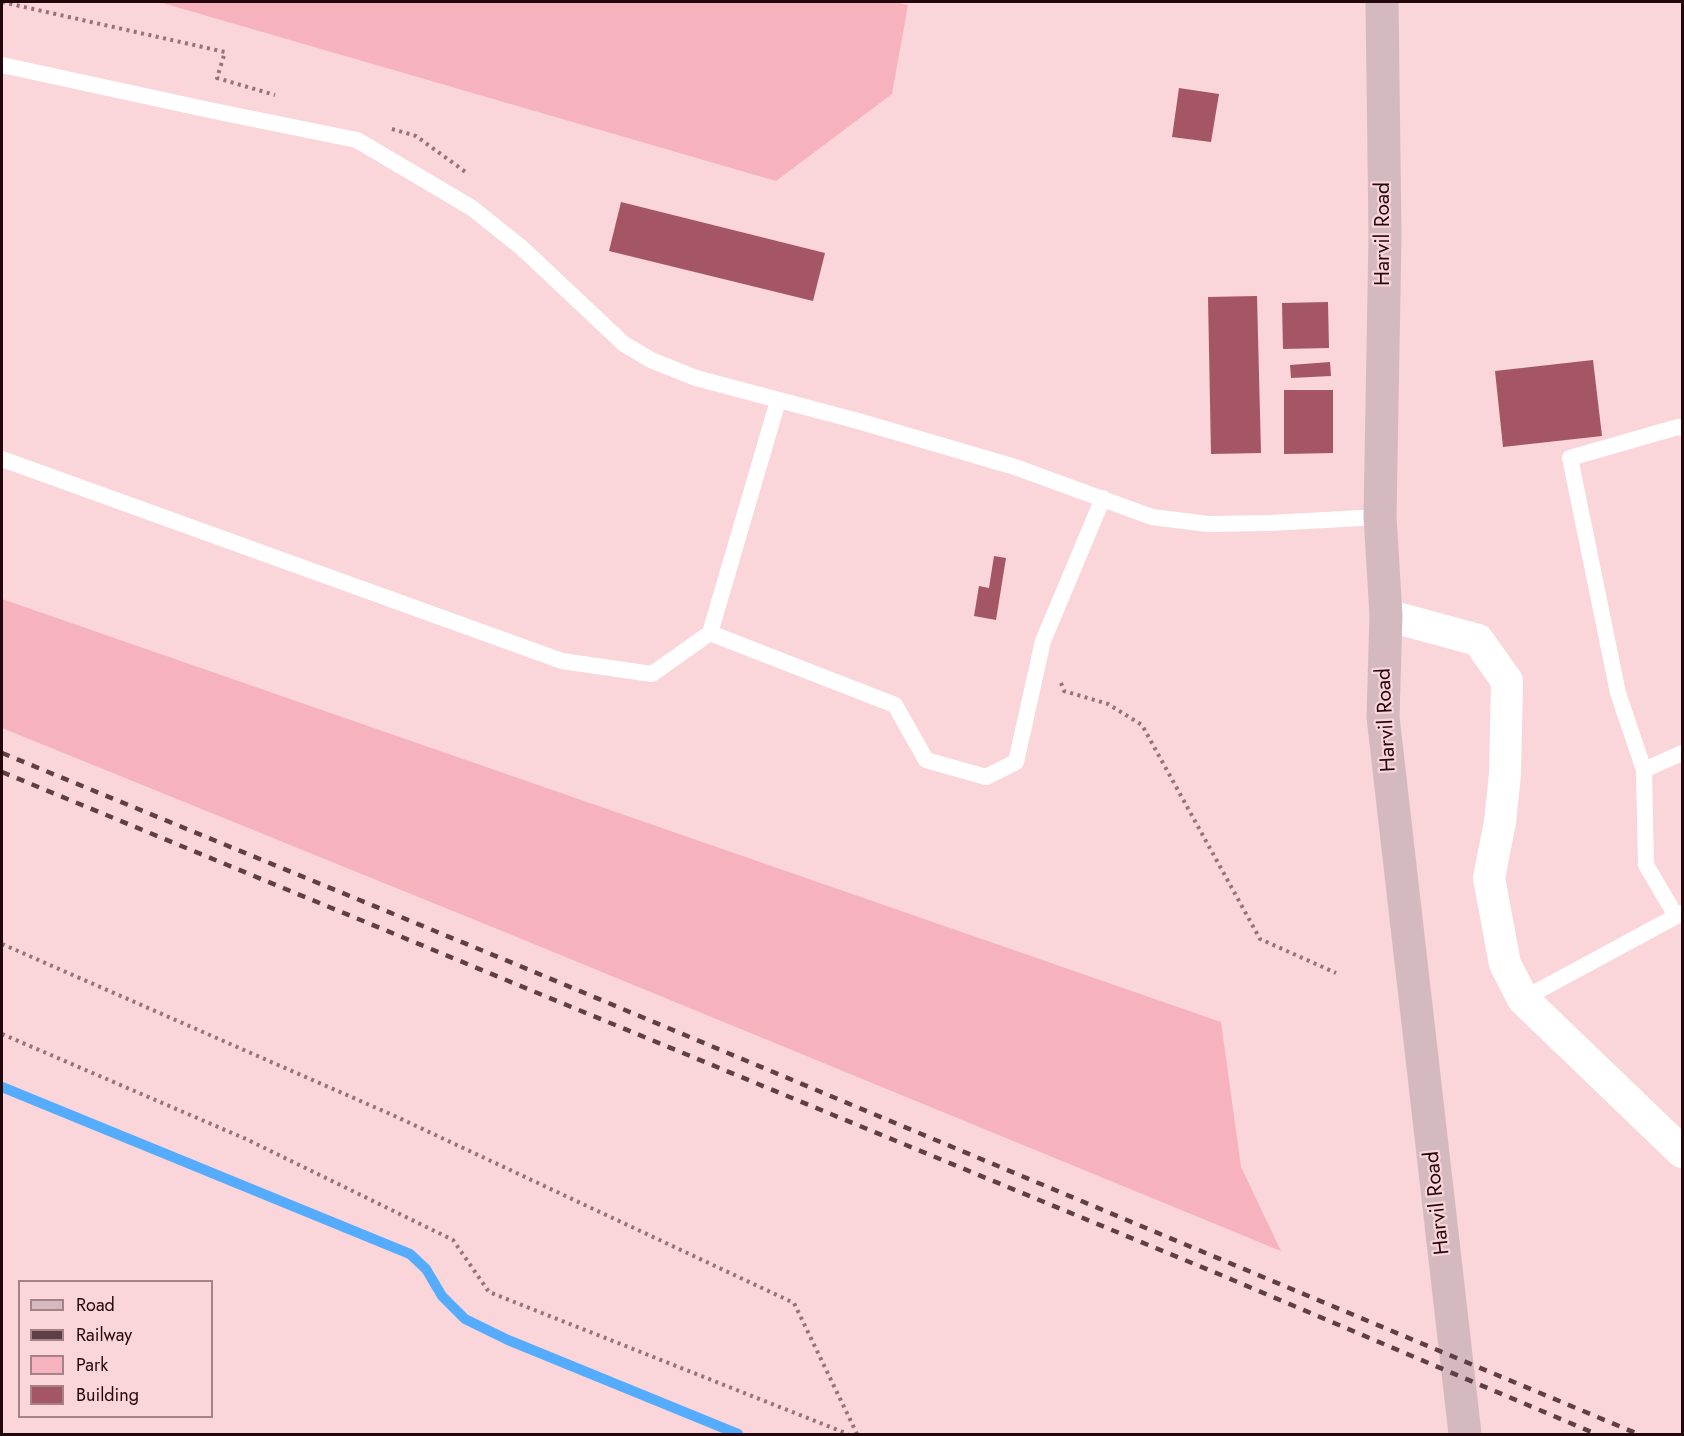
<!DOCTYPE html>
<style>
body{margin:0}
#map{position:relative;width:1684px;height:1436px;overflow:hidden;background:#fad5d9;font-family:Jost,sans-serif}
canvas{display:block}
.frame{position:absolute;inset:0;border:3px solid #24060d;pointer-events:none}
.legend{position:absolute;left:18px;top:1280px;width:195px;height:138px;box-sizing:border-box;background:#fad5d9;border:2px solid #a48287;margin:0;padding:8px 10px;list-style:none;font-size:18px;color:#24060d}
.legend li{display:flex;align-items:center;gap:12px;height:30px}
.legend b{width:30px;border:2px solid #a48287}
</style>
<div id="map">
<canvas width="1684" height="1436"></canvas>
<div class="frame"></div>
<ul class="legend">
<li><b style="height:8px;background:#d4babf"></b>Road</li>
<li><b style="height:8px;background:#5e3f45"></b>Railway</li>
<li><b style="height:16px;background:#f7b3bd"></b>Park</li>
<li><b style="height:16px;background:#a55664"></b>Building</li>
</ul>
</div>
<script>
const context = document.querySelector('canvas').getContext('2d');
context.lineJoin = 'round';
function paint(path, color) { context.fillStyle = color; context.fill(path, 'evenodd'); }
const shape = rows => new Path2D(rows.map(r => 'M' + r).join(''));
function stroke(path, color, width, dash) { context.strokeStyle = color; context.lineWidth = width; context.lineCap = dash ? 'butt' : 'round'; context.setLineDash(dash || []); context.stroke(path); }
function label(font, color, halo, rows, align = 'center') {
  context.font = font + ' Jost,sans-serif'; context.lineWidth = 4.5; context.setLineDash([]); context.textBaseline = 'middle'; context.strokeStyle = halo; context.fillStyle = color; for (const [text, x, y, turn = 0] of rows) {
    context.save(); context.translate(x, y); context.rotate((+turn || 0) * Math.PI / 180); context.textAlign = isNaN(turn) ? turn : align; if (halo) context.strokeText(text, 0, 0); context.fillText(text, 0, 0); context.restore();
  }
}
paint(shape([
 [159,2,894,2,908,5,892,94,776,181],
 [2,599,1221,1022,1241,1167,1281,1251,507,933,2,728]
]), '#f7b3bd');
stroke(shape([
 [2,1087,410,1254,426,1269,442,1296,465,1319,508,1340,738,1434]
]), '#55acfd', 10);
paint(shape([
 [1179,88,1219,94,1211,142,1172,137],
 [621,202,825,253,813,301,609,251],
 [1257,296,1261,453,1211,454,1208,297],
 [1328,302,1329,348,1283,349,1282,303],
 [1593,360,1602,436,1503,447,1495,371],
 [1330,362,1331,376,1291,378,1290,365],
 [1284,390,1333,390,1333,453,1284,454],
 [994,556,1006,558,996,620,974,616,979,586,989,588]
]), '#a55664');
stroke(shape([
 [2,2,225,52,217,78,275,95],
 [392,129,416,136,467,173],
 [1061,683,1064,691,1108,704,1142,725,1260,939,1336,973],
 [2,944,397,1117,794,1303,857,1434],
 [2,1034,246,1139,453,1240,489,1292,848,1434]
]), '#957378', 4, [3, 4.5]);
stroke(shape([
 [2,65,214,111,357,140,472,208,522,248,624,344,651,360,696,378,858,421,1015,467,1152,517,1208,524,1270,523,1380,517],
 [2,459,562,661,652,674,710,633,895,705,926,760,986,777,1016,762,1043,641,1103,498],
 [710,633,778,401],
 [1644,770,1682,753],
 [1676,916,1646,865,1644,770,1618,693,1570,458,1678,427,1682,428],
 [1523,999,1682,913]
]), '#fff', 16);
stroke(shape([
 [1386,615,1478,640,1507,681,1505,774,1500,822,1489,878,1505,964,1523,999,1682,1152]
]), '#fff', 32);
stroke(shape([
 [1382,2,1385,236,1380,517,1386,615,1383,717,1465,1434]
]), '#d4babf', 33);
stroke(shape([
 [2,753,520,966,1638,1434],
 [2,772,1221,1275,1596,1434]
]), '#5e3f45', 4.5, [8, 8]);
label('21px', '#24060d', '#fad5d9', [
 ["Harvil Road",1384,234,-90],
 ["Harvil Road",1387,720,-93],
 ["Harvil Road",1438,1203,-96]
]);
</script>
